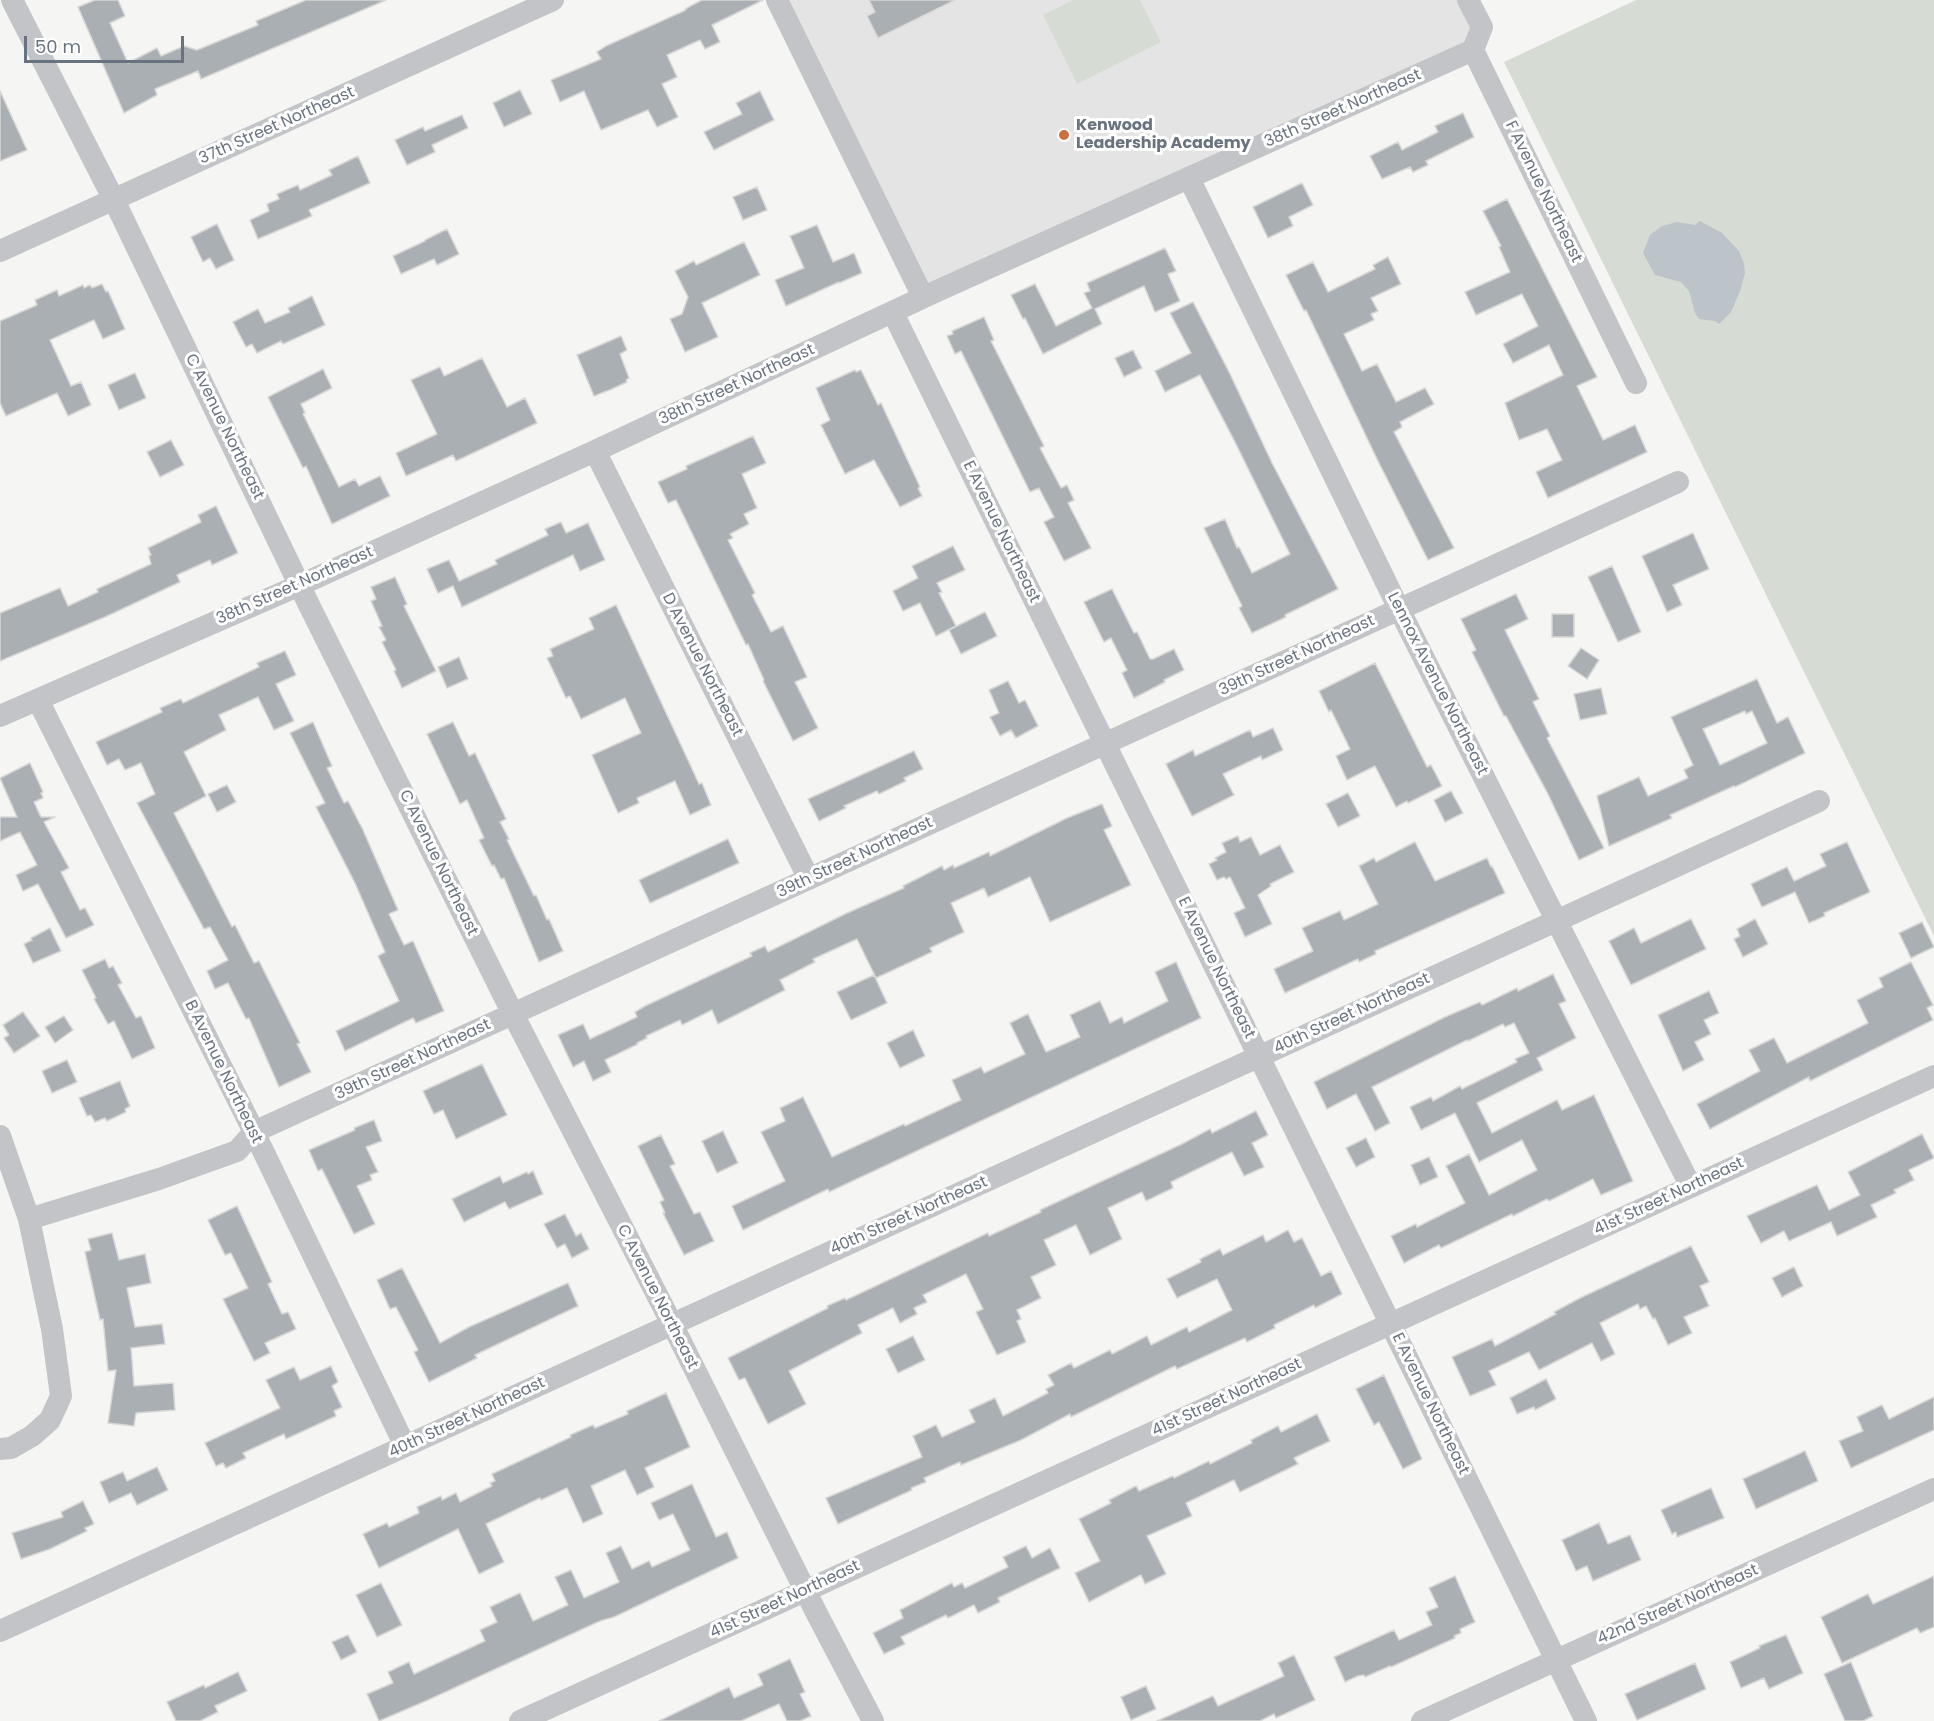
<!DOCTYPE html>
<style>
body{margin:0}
#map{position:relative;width:1934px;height:1721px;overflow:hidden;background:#f5f5f3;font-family:Poppins,sans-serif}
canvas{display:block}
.scale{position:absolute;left:24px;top:36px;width:160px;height:27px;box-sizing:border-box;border:3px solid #697380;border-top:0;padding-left:8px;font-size:18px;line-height:21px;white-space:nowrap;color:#697380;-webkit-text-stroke:4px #fff;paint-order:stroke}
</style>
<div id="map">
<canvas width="1934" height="1721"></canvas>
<div class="scale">50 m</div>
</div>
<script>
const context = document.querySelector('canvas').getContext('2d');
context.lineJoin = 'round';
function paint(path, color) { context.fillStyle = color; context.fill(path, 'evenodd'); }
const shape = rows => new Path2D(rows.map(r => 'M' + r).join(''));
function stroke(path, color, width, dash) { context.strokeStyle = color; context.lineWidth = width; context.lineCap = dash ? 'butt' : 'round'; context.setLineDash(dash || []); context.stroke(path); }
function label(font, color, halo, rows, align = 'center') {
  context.font = font + ' Poppins,sans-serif'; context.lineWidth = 6; context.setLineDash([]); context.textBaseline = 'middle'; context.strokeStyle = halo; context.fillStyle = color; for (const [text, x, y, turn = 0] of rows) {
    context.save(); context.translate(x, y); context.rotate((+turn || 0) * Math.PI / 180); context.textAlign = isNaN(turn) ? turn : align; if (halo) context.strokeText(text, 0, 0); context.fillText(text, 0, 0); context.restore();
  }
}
paint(shape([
 [777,0,1468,0,1473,50,923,297]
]), '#e3e4e3');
paint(shape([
 [1073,0,1140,0,1161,42,1077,84,1043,15],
 [1636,0,1934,0,1934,936,1504,62]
]), '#d6dcd4');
paint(shape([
 [1700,221,1722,233,1739,251,1744,264,1745,273,1740,291,1731,312,1719,324,1715,321,1699,319,1695,313,1689,291,1681,282,1655,275,1643,253,1650,235,1662,226,1677,222,1695,225]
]), '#bcc3c9');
const building = shape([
 [95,0,118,0,125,16,110,23,128,63,157,48,161,56,184,46,197,50,258,25,256,21,306,0,386,0,201,79,198,71,155,89,157,95,124,113,78,7,95,0],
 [702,0,763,0,712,25,720,42,705,49,700,40,667,55,677,77,662,84,678,117,657,127,648,110,601,130,584,91,560,102,551,80,601,59,597,52,606,46,686,10,685,9,702,0],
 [869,0,955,0,878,38,867,16,875,12,869,0],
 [520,90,532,114,504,127,493,103,520,90],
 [0,91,27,150,0,161,0,91],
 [760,91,774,120,714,150,704,132,742,114,736,103,760,91],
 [1463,113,1474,137,1426,161,1428,165,1413,172,1410,167,1382,179,1370,156,1398,142,1402,150,1438,132,1435,126,1463,113],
 [462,115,468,128,432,145,435,152,407,165,395,140,423,127,425,131,462,115],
 [358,156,370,183,309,210,312,216,258,239,250,220,269,211,267,204,279,199,277,194,298,185,300,190,332,175,329,170,358,156],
 [1302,183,1313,205,1289,217,1293,226,1268,238,1253,207,1302,183],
 [757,187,767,210,743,220,733,197,757,187],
 [1507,199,1597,377,1577,386,1603,440,1635,425,1647,452,1548,498,1536,472,1562,460,1547,429,1519,440,1505,403,1563,375,1549,345,1513,363,1503,344,1538,326,1522,294,1476,315,1465,292,1510,272,1499,247,1501,246,1483,211,1507,199],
 [217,224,234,260,216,269,210,258,203,262,191,237,217,224],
 [817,225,833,262,854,253,862,273,839,283,839,282,786,306,775,280,804,268,790,236,817,225],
 [447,229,459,254,437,265,434,259,401,274,393,256,425,241,425,240,447,229],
 [744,242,760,275,702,303,718,337,685,352,670,319,682,314,688,297,675,271,694,261,696,265,744,242],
 [1165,248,1176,271,1168,274,1180,301,1155,312,1144,286,1095,309,1102,324,1043,354,1025,318,1023,319,1011,295,1035,284,1056,326,1092,308,1084,293,1090,291,1087,283,1165,248],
 [1388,257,1401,284,1371,298,1378,311,1371,314,1374,320,1344,334,1362,371,1377,364,1396,402,1425,388,1434,404,1400,422,1402,427,1394,432,1454,548,1428,560,1377,459,1306,310,1304,311,1286,275,1313,262,1328,292,1375,269,1373,265,1388,257],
 [102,284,106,292,108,291,125,329,103,339,94,320,50,340,71,386,81,382,91,405,68,416,57,393,6,416,0,403,0,321,37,305,35,300,57,290,59,296,83,285,84,288,90,285,92,288,102,284],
 [312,296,325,325,283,344,281,341,257,353,252,344,246,347,233,322,258,309,265,323,290,312,288,308,312,296],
 [1193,302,1230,374,1272,463,1338,589,1285,615,1286,617,1252,633,1239,608,1242,606,1204,528,1225,519,1237,548,1239,547,1252,573,1290,554,1235,442,1200,375,1165,392,1155,371,1191,353,1170,313,1193,302],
 [984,317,994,340,991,341,1044,446,1040,448,1061,488,1067,485,1074,500,1068,503,1091,548,1064,561,1044,522,1054,517,1039,488,1030,492,961,351,955,354,947,336,953,334,952,331,984,317],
 [621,336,627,350,620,354,629,378,626,380,627,382,612,389,594,396,577,355,621,336],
 [1133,350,1142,368,1124,377,1115,358,1133,350],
 [482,358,507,407,525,398,537,423,456,461,453,455,406,476,396,453,437,434,411,380,440,367,444,376,482,358],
 [323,369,332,388,301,404,305,413,303,414,339,487,355,479,359,486,380,476,390,496,332,524,306,466,303,468,268,397,323,369],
 [855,370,856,372,861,370,878,405,881,403,920,487,918,488,922,496,900,507,874,460,845,474,821,425,830,420,816,388,855,370],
 [135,373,146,398,119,410,108,385,135,373],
 [753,436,766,463,742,474,757,508,744,514,749,524,730,534,733,538,728,540,755,593,752,595,771,632,783,626,807,677,795,682,818,728,793,741,763,681,764,680,748,644,746,645,676,500,668,503,658,482,687,469,686,466,753,436],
 [171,440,184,465,160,477,147,452,171,440],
 [216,506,238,553,212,565,210,560,177,575,180,582,105,617,0,661,0,613,60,588,68,606,98,592,97,589,151,564,149,556,151,555,148,548,201,522,198,515,216,506],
 [561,522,566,533,588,523,605,560,580,571,573,555,462,607,453,586,438,593,427,569,449,560,459,581,497,564,495,560,548,535,545,529,561,522],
 [1693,533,1709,569,1673,585,1682,605,1667,612,1642,556,1693,533],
 [953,546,965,570,937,583,942,592,939,593,956,626,936,636,920,603,903,611,893,591,918,578,912,566,953,546],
 [1612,566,1641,632,1618,642,1588,577,1612,566],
 [395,577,407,604,404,606,436,671,402,688,394,671,396,670,382,642,386,640,379,627,382,626,371,601,376,599,371,587,395,577],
 [1112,589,1134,633,1137,632,1150,659,1153,659,1174,649,1184,670,1164,680,1165,682,1134,698,1122,673,1127,670,1111,638,1104,642,1084,602,1112,589],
 [1516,594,1528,619,1505,630,1539,699,1533,702,1550,736,1547,738,1604,848,1579,860,1548,794,1506,716,1504,716,1472,652,1476,650,1461,619,1516,594],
 [616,605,699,784,702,783,711,805,690,815,675,781,637,798,639,803,618,813,592,755,641,733,625,698,581,719,570,696,566,698,547,658,553,656,550,649,594,629,589,618,616,605],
 [985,612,997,636,961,654,949,630,985,612],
 [1552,614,1574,614,1574,637,1552,637,1552,614],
 [1581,648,1599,660,1587,679,1568,666,1581,648],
 [285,651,296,675,276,684,294,721,274,730,258,697,219,715,226,730,184,752,206,796,174,813,232,927,235,925,254,963,259,961,300,1043,297,1044,311,1072,279,1087,249,1018,246,1019,228,983,215,989,207,971,228,960,210,927,204,929,137,803,155,794,141,763,125,770,119,759,107,765,96,742,162,712,160,708,181,699,183,703,259,667,257,663,285,651],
 [459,657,468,679,447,688,438,667,459,657],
 [1375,663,1427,767,1431,765,1442,786,1408,803,1407,801,1396,807,1375,766,1347,780,1336,756,1350,749,1331,710,1329,712,1319,691,1375,663],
 [1757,679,1777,723,1788,717,1805,753,1735,787,1734,786,1670,815,1672,818,1609,846,1597,796,1639,777,1648,796,1688,778,1684,770,1693,765,1671,717,1757,679],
 [1745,711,1746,714,1752,711,1767,743,1720,765,1703,729,1745,711],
 [1008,681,1019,703,1025,700,1038,726,1016,738,1011,730,1000,736,990,717,999,713,989,690,1008,681],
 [1601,688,1607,714,1580,720,1574,694,1601,688],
 [313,722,332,766,327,768,344,803,348,801,363,830,398,910,389,914,404,945,413,941,444,1011,416,1023,413,1018,345,1051,336,1031,399,1001,378,956,385,952,355,883,316,807,325,803,290,733,313,722],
 [453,722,469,756,475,753,506,819,500,822,509,839,507,840,534,896,536,895,547,920,549,919,563,951,539,962,504,878,501,879,494,865,492,866,479,840,484,838,467,800,460,804,427,734,453,722],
 [1273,728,1283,750,1262,760,1261,756,1223,774,1234,795,1192,816,1166,764,1193,750,1195,756,1250,730,1253,737,1273,728],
 [914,751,923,769,904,778,906,781,879,794,877,791,844,806,846,808,819,821,808,799,914,751],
 [30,763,43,792,41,793,43,798,34,802,41,817,55,817,44,822,69,868,61,872,80,910,85,908,94,925,66,938,38,884,23,891,16,875,37,865,20,832,0,841,0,817,17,817,0,778,30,763],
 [227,785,236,802,217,812,208,794,227,785],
 [1451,791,1463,813,1445,822,1434,800,1451,791],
 [1348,793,1360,816,1338,827,1326,804,1348,793],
 [1102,804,1112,826,1104,830,1131,885,1050,922,1030,877,988,897,984,888,951,903,964,932,930,948,932,952,876,978,857,939,813,959,815,962,780,980,785,990,718,1024,712,1010,682,1025,680,1020,646,1036,647,1038,637,1043,638,1044,605,1060,611,1072,593,1081,584,1061,573,1067,558,1035,583,1024,590,1039,637,1017,635,1012,645,1006,752,956,750,953,765,946,768,952,845,914,897,891,904,888,903,886,942,866,944,870,953,865,954,868,989,852,990,856,1067,818,1102,804],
 [1238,836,1240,842,1251,837,1260,855,1280,845,1294,872,1270,884,1271,886,1258,895,1272,924,1245,937,1234,913,1245,908,1230,877,1226,879,1224,877,1217,880,1209,864,1217,860,1215,858,1226,852,1222,843,1238,836],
 [728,839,739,863,650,903,639,880,728,839],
 [1415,842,1435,881,1487,858,1491,867,1492,866,1505,893,1375,951,1376,954,1359,962,1358,959,1285,993,1274,969,1313,951,1302,928,1340,911,1344,920,1378,904,1359,866,1374,858,1376,862,1415,842],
 [1847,842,1870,892,1824,913,1825,916,1809,923,1795,892,1762,907,1751,884,1787,867,1794,881,1826,866,1820,854,1847,842],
 [1691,919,1706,949,1631,985,1609,941,1634,928,1641,943,1691,919],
 [1755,919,1768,944,1743,957,1734,939,1740,936,1737,929,1755,919],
 [1922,922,1934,947,1911,958,1899,933,1922,922],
 [50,928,61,951,33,963,24,944,32,940,31,938,50,928],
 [105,959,109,968,113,966,122,983,118,985,136,1018,141,1016,155,1048,132,1059,114,1021,108,1024,94,999,96,998,82,970,105,959],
 [1176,962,1201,1018,829,1192,828,1189,743,1230,732,1206,785,1181,761,1132,785,1121,780,1108,803,1097,832,1157,904,1124,905,1126,961,1100,952,1080,981,1067,984,1073,1025,1054,1010,1023,1028,1014,1046,1052,1080,1037,1070,1015,1100,1001,1110,1023,1122,1017,1124,1023,1168,1001,1155,972,1176,962],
 [1911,962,1933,1005,1927,1008,1933,1020,1810,1081,1809,1077,1710,1129,1697,1104,1760,1071,1749,1050,1774,1038,1787,1063,1868,1023,1857,1000,1883,987,1879,978,1911,962],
 [1553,974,1566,1001,1559,1004,1576,1038,1537,1058,1543,1070,1477,1103,1492,1133,1557,1100,1562,1110,1594,1095,1633,1181,1601,1195,1593,1179,1549,1201,1547,1199,1513,1216,1512,1214,1441,1248,1439,1245,1404,1263,1391,1236,1416,1224,1417,1227,1465,1203,1446,1166,1469,1154,1489,1195,1537,1170,1522,1140,1479,1162,1455,1113,1421,1130,1410,1107,1431,1097,1433,1101,1460,1086,1462,1089,1517,1062,1515,1059,1529,1053,1514,1023,1505,1027,1503,1024,1468,1041,1467,1040,1372,1087,1390,1123,1375,1131,1356,1094,1327,1109,1314,1082,1445,1017,1480,1002,1482,1005,1517,988,1518,991,1553,974],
 [874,975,887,1003,851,1020,837,992,874,975],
 [1709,991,1719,1013,1704,1020,1711,1034,1695,1042,1704,1060,1683,1071,1658,1015,1709,991],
 [23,1012,40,1036,14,1053,4,1038,9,1035,3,1025,23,1012],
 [64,1016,73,1030,55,1043,45,1027,64,1016],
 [913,1030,925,1056,900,1068,887,1043,913,1030],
 [67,1060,77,1082,52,1093,42,1071,67,1060],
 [482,1064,507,1115,456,1139,443,1110,434,1114,423,1091,482,1064],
 [120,1081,130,1106,125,1109,126,1112,107,1121,105,1118,95,1122,91,1115,87,1116,79,1098,120,1081],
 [1256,1111,1268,1135,1252,1143,1264,1167,1244,1176,1232,1152,1171,1182,1173,1188,1146,1201,1142,1192,1108,1208,1122,1239,1090,1255,1076,1225,1044,1240,1056,1265,1031,1277,1041,1298,1017,1310,1021,1319,1017,1321,1026,1342,997,1355,976,1312,983,1309,966,1274,923,1295,927,1302,914,1308,917,1314,900,1323,893,1308,858,1325,862,1333,789,1371,806,1404,768,1424,745,1378,739,1380,728,1358,828,1308,827,1306,845,1298,846,1300,988,1233,989,1236,1041,1212,1040,1210,1182,1144,1210,1129,1212,1133,1256,1111],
 [374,1120,382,1141,366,1147,378,1172,370,1175,372,1180,357,1186,375,1224,354,1234,322,1169,318,1171,309,1150,355,1130,354,1128,374,1120],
 [723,1131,738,1163,717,1173,702,1141,723,1131],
 [1922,1134,1934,1158,1909,1170,1914,1180,1894,1190,1896,1193,1871,1205,1877,1217,1837,1236,1831,1222,1789,1241,1784,1231,1761,1243,1747,1216,1817,1185,1829,1210,1860,1195,1848,1172,1922,1134],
 [661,1135,675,1164,670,1166,694,1214,700,1212,714,1241,684,1255,663,1213,665,1213,660,1202,664,1200,638,1146,661,1135],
 [1366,1138,1375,1157,1356,1167,1346,1148,1366,1138],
 [1429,1157,1438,1177,1420,1185,1411,1165,1429,1157],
 [533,1171,543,1194,509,1209,505,1202,464,1222,452,1199,500,1176,503,1183,527,1172,528,1174,533,1171],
 [237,1206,272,1282,268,1284,282,1314,288,1312,296,1329,265,1343,270,1353,254,1361,223,1299,248,1288,231,1253,225,1255,208,1220,237,1206],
 [565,1214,576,1236,581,1233,589,1249,572,1258,565,1244,557,1248,544,1224,565,1214],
 [1288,1230,1294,1242,1302,1238,1321,1276,1331,1271,1342,1294,1315,1308,1314,1305,1274,1325,1275,1328,1247,1342,1245,1338,1177,1369,1175,1366,1071,1417,1070,1414,1021,1440,961,1465,960,1462,924,1478,926,1482,911,1488,912,1490,838,1524,826,1498,922,1457,913,1436,936,1425,942,1437,975,1422,969,1410,995,1398,1003,1416,1048,1393,1046,1389,1054,1385,1048,1375,1071,1363,1074,1368,1110,1350,1112,1354,1147,1336,1151,1345,1187,1327,1189,1332,1232,1310,1217,1279,1177,1298,1167,1279,1201,1262,1200,1259,1220,1249,1223,1255,1263,1235,1266,1242,1288,1230],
 [112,1233,119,1260,145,1254,151,1283,127,1288,135,1327,162,1324,165,1344,131,1348,134,1386,173,1383,175,1410,136,1413,134,1426,108,1423,116,1370,108,1371,103,1319,100,1320,85,1252,91,1250,88,1239,112,1233],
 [1691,1246,1709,1282,1700,1286,1709,1306,1684,1317,1692,1333,1668,1345,1655,1318,1653,1319,1646,1306,1640,1309,1638,1304,1600,1323,1615,1354,1601,1361,1592,1343,1539,1370,1529,1352,1489,1371,1496,1385,1470,1396,1452,1357,1492,1339,1495,1346,1556,1314,1554,1312,1580,1298,1691,1246],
 [1794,1267,1803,1286,1782,1297,1772,1278,1794,1267],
 [402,1268,440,1343,469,1327,568,1283,578,1306,475,1355,477,1358,429,1382,414,1352,418,1350,396,1307,390,1309,377,1280,402,1268],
 [913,1336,925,1360,898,1373,886,1349,913,1336],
 [331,1366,338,1382,332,1386,342,1407,334,1411,336,1416,286,1439,284,1434,243,1453,246,1458,226,1468,223,1463,216,1466,205,1443,280,1408,266,1380,294,1367,300,1380,331,1366],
 [1384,1375,1422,1459,1403,1469,1379,1422,1374,1425,1356,1389,1384,1375],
 [1546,1379,1556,1399,1535,1410,1534,1407,1517,1414,1510,1398,1546,1379],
 [666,1393,690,1447,645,1468,654,1487,637,1495,625,1470,591,1486,603,1514,583,1523,567,1488,541,1500,540,1498,486,1524,504,1562,479,1574,458,1529,379,1568,363,1534,387,1523,389,1527,419,1513,417,1507,441,1496,442,1500,456,1493,460,1502,492,1486,490,1483,495,1481,492,1474,571,1437,570,1435,593,1425,595,1428,628,1414,627,1411,666,1393],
 [1934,1397,1934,1430,1851,1468,1839,1441,1863,1431,1857,1417,1882,1405,1889,1419,1934,1397],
 [1317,1414,1330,1441,1294,1458,1298,1464,1240,1492,1234,1480,1186,1503,1192,1516,1147,1536,1166,1574,1145,1584,1141,1575,1089,1602,1075,1573,1100,1561,1079,1519,1111,1503,1109,1500,1136,1486,1139,1491,1173,1476,1174,1478,1209,1461,1210,1464,1252,1443,1251,1440,1278,1426,1281,1432,1317,1414],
 [1805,1451,1818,1481,1756,1509,1743,1479,1805,1451],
 [157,1467,168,1490,137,1505,131,1493,109,1503,100,1482,123,1472,127,1481,157,1467],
 [692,1484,716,1537,727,1532,738,1558,614,1617,600,1621,428,1700,379,1721,367,1694,393,1683,388,1672,409,1662,414,1674,485,1641,480,1630,497,1622,490,1607,520,1593,533,1621,568,1605,555,1577,571,1570,584,1598,619,1582,606,1553,621,1546,632,1569,649,1561,652,1567,690,1550,673,1514,659,1520,651,1503,692,1484],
 [1711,1488,1724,1518,1677,1537,1676,1532,1672,1534,1661,1510,1711,1488],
 [83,1501,94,1524,85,1528,87,1531,50,1549,21,1559,12,1533,63,1517,61,1512,83,1501],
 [1599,1523,1608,1544,1630,1535,1641,1560,1593,1581,1587,1566,1576,1571,1562,1540,1599,1523],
 [1026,1546,1032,1558,1050,1548,1060,1568,998,1598,1000,1602,978,1613,974,1605,948,1618,946,1615,901,1637,905,1644,884,1654,873,1633,903,1618,900,1610,952,1583,954,1587,962,1583,965,1588,1008,1567,1003,1557,1026,1546],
 [1455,1576,1475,1622,1460,1629,1461,1633,1454,1636,1455,1638,1391,1667,1390,1666,1365,1677,1364,1675,1358,1676,1345,1682,1334,1657,1394,1630,1399,1640,1432,1625,1426,1612,1438,1607,1429,1588,1455,1576],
 [1934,1576,1934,1627,1920,1633,1917,1628,1842,1663,1821,1617,1868,1594,1873,1604,1934,1576],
 [381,1583,402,1625,377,1637,356,1595,381,1583],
 [348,1635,357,1652,341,1660,332,1642,348,1635],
 [1786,1635,1803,1673,1769,1689,1764,1678,1741,1688,1730,1662,1760,1648,1759,1646,1786,1635],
 [1294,1655,1315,1700,1276,1718,1274,1714,1260,1721,1157,1721,1213,1696,1218,1706,1284,1676,1278,1663,1294,1655],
 [790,1659,805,1692,800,1694,811,1716,800,1721,787,1721,779,1704,741,1721,659,1721,729,1687,734,1698,763,1685,758,1674,790,1659],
 [1851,1662,1873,1716,1863,1721,1845,1721,1824,1674,1851,1662],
 [1695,1663,1706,1689,1637,1720,1625,1694,1695,1663],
 [238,1672,247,1691,215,1706,218,1712,200,1721,176,1721,167,1702,204,1685,205,1688,238,1672],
 [1146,1686,1156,1709,1131,1720,1121,1697,1146,1686]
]);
paint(building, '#aaafb4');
stroke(building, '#d7d7d5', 1.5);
stroke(shape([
 [12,0,114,200,309,605,513,1014,672,1324,817,1614,873,1721],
 [777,0,923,297],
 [1468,0,1482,27,1473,50,1636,383],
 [1189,178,1399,609,1691,1187],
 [0,251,553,0],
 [893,313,1586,1721],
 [595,451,809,879],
 [38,700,254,1132,405,1446],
 [0,716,300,585,595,451,937,291,1473,50],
 [0,1136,29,1219,52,1329,61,1396,50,1420,32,1436,11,1448,0,1449],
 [29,1219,159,1179,237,1151,254,1132,1678,482],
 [0,1631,1819,801],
 [520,1721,1934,1076],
 [1422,1721,1934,1489]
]), '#c2c4c7', 22);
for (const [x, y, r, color] of [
 [1064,135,6,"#cc703d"]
]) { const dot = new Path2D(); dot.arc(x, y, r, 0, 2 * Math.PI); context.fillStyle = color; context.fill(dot); stroke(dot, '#fff', 2); }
label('16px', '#697380', '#fff', [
 ["38th Street Northeast",1343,109,-24],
 ["37th Street Northeast",277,126,-24],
 ["F Avenue Northeast",1543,192,64],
 ["38th Street Northeast",737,385,-25],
 ["C Avenue Northeast",224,427,64],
 ["E Avenue Northeast",1001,532,64],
 ["38th Street Northeast",295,586,-24],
 ["39th Street Northeast",1297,656,-25],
 ["D Avenue Northeast",702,665,63],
 ["Lennox Avenue Northeast",1437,684,63],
 ["39th Street Northeast",855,858,-25],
 ["C Avenue Northeast",438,863,64],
 ["E Avenue Northeast",1216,968,64],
 ["40th Street Northeast",1352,1014,-25],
 ["39th Street Northeast",413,1060,-25],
 ["B Avenue Northeast",223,1072,64],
 ["41st Street Northeast",1669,1197,-25],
 ["40th Street Northeast",909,1216,-24],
 ["C Avenue Northeast",657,1297,63],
 ["41st Street Northeast",1227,1398,-25],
 ["E Avenue Northeast",1430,1404,64],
 ["40th Street Northeast",467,1418,-25],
 ["41st Street Northeast",785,1600,-25],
 ["42nd Street Northeast",1678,1605,-24]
]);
label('bold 16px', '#697380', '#fff', [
 ["Kenwood",1076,126],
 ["Leadership Academy",1076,144]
], 'left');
</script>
